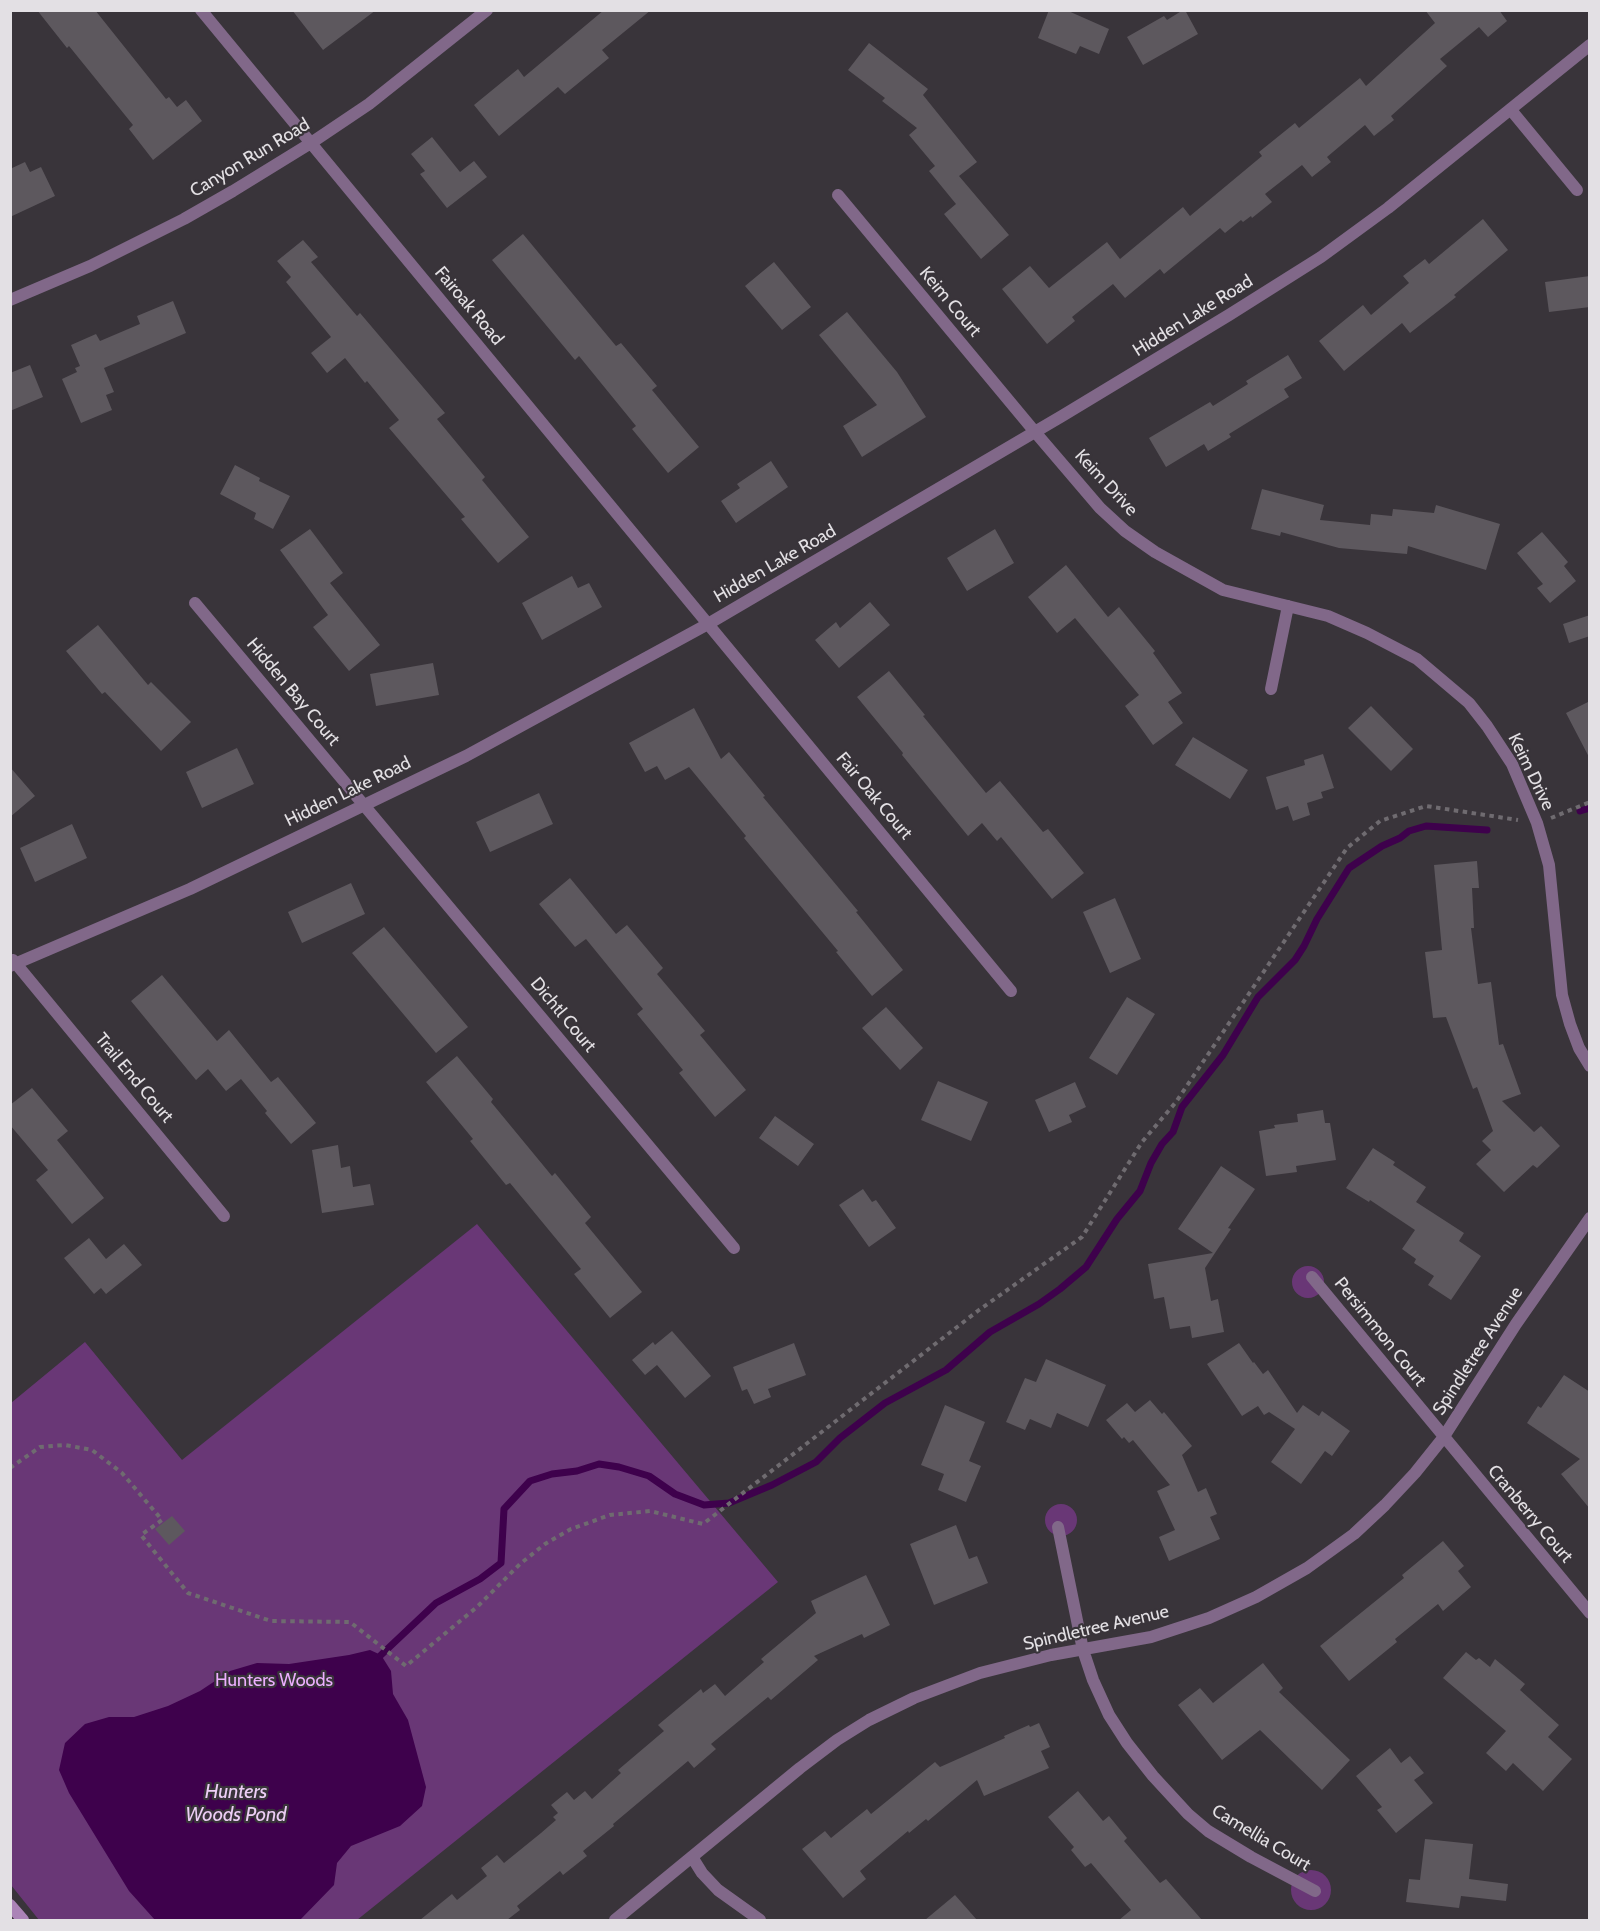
<!DOCTYPE html>
<style>
body{margin:0}
#map{position:relative;width:1600px;height:1931px;overflow:hidden;background:#39343a;font-family:Cabin,sans-serif}
canvas{display:block}
.frame{position:absolute;inset:0;border:12px solid #e3e0e4;pointer-events:none}
</style>
<div id="map">
<canvas width="1600" height="1931"></canvas>
<div class="frame"></div>
</div>
<script>
const context = document.querySelector('canvas').getContext('2d');
context.lineJoin = 'round';
function paint(path, color) { context.fillStyle = color; context.fill(path, 'evenodd'); }
const shape = rows => new Path2D(rows.map(r => 'M' + r).join(''));
function stroke(path, color, width, dash) { context.strokeStyle = color; context.lineWidth = width; context.lineCap = dash ? 'butt' : 'round'; context.setLineDash(dash || []); context.stroke(path); }
function label(font, color, halo, rows, align = 'center') {
  context.font = font + ' Cabin,sans-serif'; context.lineWidth = 4.5; context.setLineDash([]); context.textBaseline = 'middle'; context.strokeStyle = halo; context.fillStyle = color; for (const [text, x, y, turn = 0] of rows) {
    context.save(); context.translate(x, y); context.rotate((+turn || 0) * Math.PI / 180); context.textAlign = isNaN(turn) ? turn : align; if (halo) context.strokeText(text, 0, 0); context.fillText(text, 0, 0); context.restore();
  }
}
paint(shape([
 [477,1224,778,1582,357,1920,39,1920,11,1885,11,1403,85,1342,182,1460],
 '1292 1282a16 16 0 1 1 32 0a16 16 0 1 1-32 0Z',
 '1045 1520a16 16 0 1 1 32 0a16 16 0 1 1-32 0Z',
 '1291 1890a20 20 0 1 1 40 0a20 20 0 1 1-40 0Z'
]), '#693776');
paint(shape([
 [370,1650,381,1655,391,1671,393,1694,408,1720,426,1787,422,1806,400,1826,351,1846,337,1863,334,1885,300,1920,155,1920,129,1891,69,1793,59,1770,65,1743,85,1724,109,1717,134,1717,168,1706,200,1691,230,1671,257,1663,289,1664,349,1655]
]), '#3e014c');
stroke(shape([
 [1580,811,1590,808],
 [381,1655,436,1603,480,1579,501,1563,504,1509,530,1481,552,1474,577,1471,599,1464,619,1467,649,1476,675,1494,704,1505,729,1503,772,1485,816,1462,840,1438,885,1403,946,1370,990,1332,1039,1304,1060,1289,1086,1267,1117,1219,1140,1191,1151,1163,1162,1144,1173,1132,1182,1107,1223,1055,1258,997,1295,960,1304,946,1317,919,1349,868,1382,846,1400,838,1409,831,1426,826,1487,830]
]), '#3e014c', 7);
paint(shape([
 [37,10,95,10,166,99,169,97,177,107,186,100,202,121,153,160,129,129,133,125,69,46,67,48],
 [292,10,376,10,323,50],
 [604,10,651,10,602,50,609,58,565,94,558,87,499,136,474,105,518,69,524,77],
 [1049,10,1066,10,1109,29,1099,54,1080,46,1076,54,1038,38],
 [1183,10,1185,10,1198,34,1143,65,1127,37,1164,16,1167,20],
 [1425,10,1499,10,1507,21,1488,37,1479,27,1440,59,1447,66,1391,116,1394,120,1374,136,1365,125,1327,157,1331,162,1312,177,1302,165,1265,194,1272,202,1252,218,1251,216,1243,222,1241,220,1225,233,1220,228,1164,274,1160,269,1125,298,1113,284,1072,317,1075,321,1047,344,1002,289,1030,266,1049,288,1107,242,1120,259,1183,207,1190,216,1262,156,1259,152,1295,123,1299,128,1360,78,1366,86,1435,23],
 [869,43,928,89,923,95,977,162,959,176,1009,235,981,259,944,214,956,204,929,171,935,166,909,135,917,128,882,101,885,98,848,70],
 [432,137,460,172,474,161,487,177,447,208,420,174,425,171,411,154],
 [25,162,30,172,41,167,55,196,10,217,10,169],
 [1483,219,1508,250,1454,295,1456,297,1410,333,1402,323,1344,371,1319,341,1363,305,1371,315,1409,283,1403,276,1425,259,1429,264],
 [523,234,616,346,621,343,657,386,652,390,699,447,668,473,632,429,636,426,579,356,575,360,492,260],
 [303,240,318,257,311,262,357,316,360,313,445,413,437,419,485,477,482,480,529,537,498,563,461,519,465,517,389,428,399,420,367,381,365,383,345,358,327,373,311,353,331,337,286,282,291,277,277,261],
 [774,262,811,307,782,330,745,286],
 [1590,276,1590,307,1549,312,1545,282],
 [173,301,186,333,104,368,114,392,106,395,112,410,81,423,62,379,77,372,75,368,80,366,71,345,96,334,100,341,140,324,137,316],
 [847,312,897,372,926,417,862,457,843,426,877,405,819,335],
 [1288,355,1302,378,1284,389,1289,397,1229,434,1231,437,1208,451,1204,444,1166,467,1149,438,1210,402,1213,406,1248,384,1246,381],
 [30,365,43,397,10,411,10,373],
 [771,461,788,487,736,523,721,501,740,488,737,484],
 [235,465,260,478,259,481,290,496,273,529,254,519,256,513,220,494],
 [1262,489,1324,505,1320,520,1370,525,1371,514,1392,516,1393,509,1434,513,1436,505,1500,524,1486,570,1408,546,1407,554,1339,548,1281,532,1280,536,1251,529],
 [310,529,343,573,330,583,380,645,349,671,313,627,328,615,280,550],
 [995,529,1014,563,967,591,947,558],
 [1542,532,1568,562,1564,566,1576,581,1550,603,1537,588,1543,584,1517,553],
 [1066,565,1108,617,1119,607,1155,651,1153,653,1182,693,1168,702,1183,723,1153,745,1125,706,1139,695,1075,618,1057,633,1028,597],
 [572,576,578,588,589,583,602,607,542,640,522,603],
 [870,602,890,625,839,668,815,640,836,622,840,628],
 [1590,615,1590,636,1569,643,1563,624],
 [98,625,148,685,151,682,191,722,161,751,105,692,102,694,66,651],
 [433,663,439,695,376,706,370,674],
 [889,671,925,715,923,716,986,793,1000,781,1043,832,1048,829,1084,873,1052,899,1001,837,997,841,982,823,968,836,902,755,903,753,857,697],
 [1590,701,1590,759,1566,713],
 [1371,706,1413,749,1391,771,1348,728],
 [694,708,721,759,729,752,765,796,763,797,858,911,856,912,903,970,872,996,836,952,838,951,744,838,746,836,689,767,665,780,657,766,645,772,629,743],
 [1193,737,1248,770,1230,799,1175,765],
 [237,748,254,784,202,808,186,772],
 [1323,754,1334,788,1321,792,1323,798,1307,803,1310,815,1293,821,1288,806,1276,810,1266,777,1305,765,1304,760],
 [10,767,35,796,10,817],
 [539,793,553,824,490,852,476,822],
 [72,824,87,858,35,882,20,848],
 [1477,861,1479,888,1472,888,1474,928,1471,928,1478,984,1491,982,1499,1045,1503,1044,1521,1094,1502,1101,1534,1132,1541,1126,1560,1146,1537,1168,1533,1165,1504,1192,1476,1164,1491,1150,1482,1141,1493,1131,1477,1087,1473,1089,1446,1017,1433,1018,1425,952,1442,950,1434,865],
 [570,878,616,934,627,925,663,968,657,974,705,1031,700,1035,746,1090,715,1117,679,1073,683,1070,637,1014,643,1009,586,939,575,947,539,904],
 [351,883,365,914,302,943,288,912],
 [1115,898,1141,959,1110,973,1083,912],
 [384,927,468,1027,436,1053,352,953],
 [162,975,217,1041,229,1030,271,1082,278,1077,316,1123,291,1144,265,1113,267,1111,241,1079,226,1091,208,1069,196,1080,131,1001],
 [1127,997,1155,1014,1117,1075,1089,1058],
 [886,1007,923,1048,900,1070,862,1028],
 [457,1056,493,1099,491,1102,552,1176,555,1173,591,1217,585,1223,642,1292,610,1318,574,1274,581,1269,510,1183,506,1185,470,1141,473,1139,426,1082],
 [938,1081,988,1102,971,1141,921,1120],
 [1075,1082,1086,1107,1069,1115,1072,1122,1049,1132,1035,1100],
 [32,1088,68,1131,57,1140,104,1198,72,1224,36,1180,48,1170,10,1125,10,1105],
 [1323,1110,1325,1123,1330,1123,1336,1160,1296,1166,1297,1172,1266,1176,1259,1131,1275,1128,1274,1125,1298,1122,1297,1114],
 [775,1116,814,1144,798,1166,759,1138],
 [338,1145,341,1168,350,1166,353,1187,370,1184,374,1205,322,1213,312,1150],
 [1373,1148,1395,1162,1393,1165,1426,1187,1416,1202,1464,1233,1459,1241,1481,1256,1451,1300,1428,1285,1434,1276,1414,1263,1416,1259,1402,1249,1415,1230,1370,1200,1369,1202,1346,1188],
 [1221,1166,1255,1189,1228,1228,1231,1229,1205,1268,1211,1301,1218,1299,1224,1332,1192,1338,1190,1326,1170,1329,1164,1297,1154,1299,1148,1264,1213,1253,1178,1229],
 [863,1189,872,1202,876,1200,896,1228,869,1247,839,1205],
 [89,1238,106,1259,124,1244,142,1265,106,1294,101,1288,94,1294,64,1258],
 [672,1331,711,1376,685,1398,657,1365,645,1375,632,1360,653,1342,655,1345],
 [794,1343,806,1375,768,1389,771,1397,754,1404,747,1389,742,1391,733,1367],
 [1239,1343,1253,1363,1254,1362,1263,1374,1268,1370,1297,1413,1303,1405,1319,1416,1322,1411,1350,1431,1332,1456,1325,1451,1301,1484,1271,1462,1295,1429,1269,1412,1264,1415,1258,1406,1242,1416,1207,1364],
 [1046,1359,1106,1385,1088,1427,1057,1413,1051,1428,1030,1419,1025,1430,1006,1422,1025,1378,1036,1382],
 [1564,1375,1590,1392,1590,1509,1561,1474,1580,1459,1527,1423,1538,1406,1541,1408],
 [1150,1400,1162,1414,1164,1412,1192,1446,1182,1455,1198,1492,1206,1488,1217,1514,1210,1517,1220,1539,1169,1561,1159,1537,1175,1530,1157,1491,1170,1485,1133,1440,1129,1443,1124,1437,1122,1439,1106,1420,1127,1403,1135,1412],
 [945,1405,985,1422,969,1461,981,1466,966,1502,938,1490,944,1474,921,1465],
 [172,1516,185,1531,169,1545,155,1529],
 [956,1525,969,1559,977,1556,988,1583,934,1605,910,1544],
 [1443,1541,1464,1566,1458,1571,1471,1587,1443,1611,1438,1604,1395,1639,1397,1642,1349,1681,1320,1646,1404,1578,1402,1575],
 [866,1575,890,1625,864,1638,862,1634,814,1656,818,1660,771,1700,768,1697,711,1744,716,1749,694,1768,688,1761,613,1824,614,1826,583,1851,587,1856,563,1875,560,1871,517,1906,520,1910,507,1920,420,1920,452,1894,457,1900,487,1876,481,1868,497,1855,504,1863,541,1833,556,1820,553,1817,558,1813,551,1805,567,1792,574,1800,585,1791,592,1799,621,1773,618,1770,664,1731,658,1725,701,1689,703,1693,715,1684,725,1696,764,1662,761,1659,816,1613,811,1601],
 [1466,1652,1476,1660,1479,1658,1490,1667,1495,1659,1525,1684,1520,1690,1559,1725,1548,1737,1572,1759,1543,1791,1513,1763,1506,1771,1486,1753,1506,1731,1443,1678],
 [1263,1663,1283,1688,1279,1692,1350,1760,1322,1790,1260,1730,1222,1760,1178,1705,1200,1688,1213,1703],
 [1039,1723,1050,1747,1041,1751,1049,1768,984,1796,977,1780,928,1821,926,1819,909,1833,908,1831,860,1871,866,1879,843,1898,802,1849,825,1831,831,1838,867,1809,871,1814,935,1762,940,1767,1005,1738,1004,1736,1029,1725,1030,1727],
 [1390,1748,1401,1763,1410,1756,1424,1773,1414,1780,1433,1803,1396,1833,1377,1810,1382,1807,1356,1776],
 [1078,1791,1103,1821,1109,1816,1127,1838,1124,1841,1160,1883,1166,1879,1202,1920,1119,1920,1131,1910,1091,1863,1085,1867,1071,1850,1074,1847,1048,1817],
 [1425,1839,1473,1844,1469,1879,1508,1884,1506,1901,1461,1896,1459,1908,1406,1902,1409,1879,1420,1880],
 [955,1895,977,1920,925,1920]
]), '#5d585e');
stroke(shape([
 [1551,818,1590,802],
 [10,1468,40,1447,65,1445,92,1450,122,1473,162,1520,141,1535,188,1593,271,1621,350,1622,406,1666,477,1607,520,1564,545,1544,571,1529,610,1515,650,1511,703,1524,979,1310,1082,1237,1142,1142,1176,1102,1347,848,1380,821,1426,806,1518,820]
]), '#6f6b70', 4, [4.5, 4.5]);
stroke(shape([
 [201,10,1011,991],
 [1511,110,1577,190],
 [838,195,1035,432,1100,508,1125,531,1155,552,1223,590,1328,616,1367,633,1417,659,1469,703,1487,726,1512,764,1537,823,1549,865,1562,995,1570,1024,1579,1048,1590,1066],
 [10,300,90,266,184,219,233,191,311,143,369,104,487,10],
 [195,603,734,1248],
 [1271,689,1288,606],
 [13,960,224,1216],
 [10,966,190,889,466,756,708,624,1062,416,1229,315,1321,257,1388,208,1590,45],
 [1312,1277,1590,1613],
 [1058,1527,1083,1650,1093,1680,1109,1715,1127,1743,1153,1776,1188,1814,1208,1831,1251,1857,1315,1891],
 [692,1857,702,1873,718,1890,760,1920],
 [615,1920,800,1768,837,1740,869,1720,914,1698,980,1673,1051,1655,1151,1637,1209,1618,1256,1597,1307,1568,1354,1534,1385,1505,1415,1473,1443,1438,1516,1324,1590,1218]
]), '#816889', 12);
stroke(shape([
 [10,1905,23,1920]
]), '#ab83b7', 12);
label('18px', '#e3e0e4', '#39343a', [
 ["Canyon Run Road",250,158,-31],
 ["Keim Court",950,302,50],
 ["Fairoak Road",469,306,50],
 ["Hidden Lake Road",1193,316,-32],
 ["Keim Drive",1106,483,47],
 ["Hidden Lake Road",775,564,-30],
 ["Hidden Bay Court",293,692,50],
 ["Keim Drive",1531,772,64],
 ["Hidden Lake Road",348,792,-26],
 ["Fair Oak Court",874,796,50],
 ["Dichtl Court",563,1015,50],
 ["Trail End Court",134,1078,50],
 ["Persimmon Court",1380,1332,51],
 ["Spindletree Avenue",1478,1351,-57],
 ["Cranberry Court",1530,1514,50],
 ["Spindletree Avenue",1096,1628,-13],
 ["Camellia Court",1261,1838,31]
]);
label('18px', '#edafff', '#39343a', [
 ["Hunters Woods",274,1681]
]);
label('italic 20px', '#edcef6', '#39343a', [
 ["Hunters",236,1792],
 ["Woods Pond",236,1815]
]);
</script>
